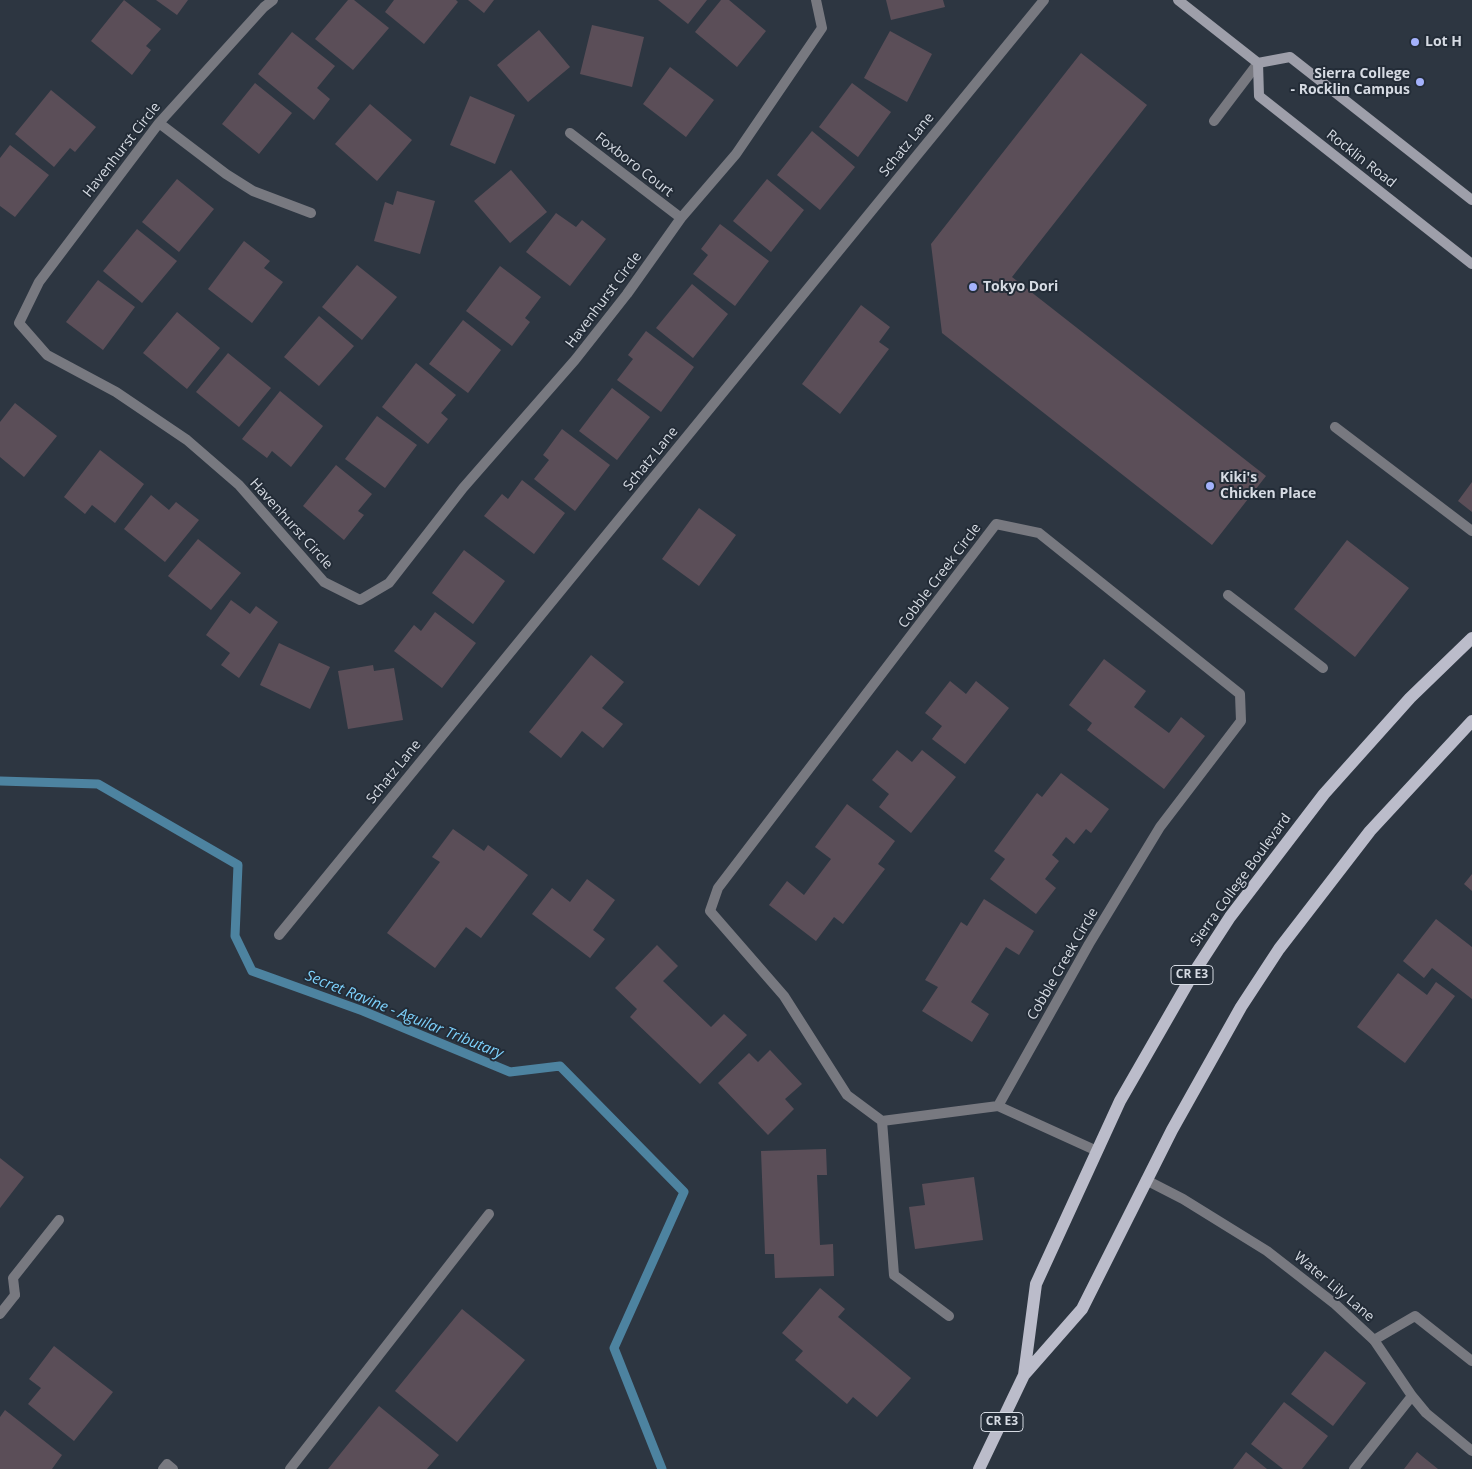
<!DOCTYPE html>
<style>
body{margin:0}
canvas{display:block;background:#2d3641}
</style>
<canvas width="1472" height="1469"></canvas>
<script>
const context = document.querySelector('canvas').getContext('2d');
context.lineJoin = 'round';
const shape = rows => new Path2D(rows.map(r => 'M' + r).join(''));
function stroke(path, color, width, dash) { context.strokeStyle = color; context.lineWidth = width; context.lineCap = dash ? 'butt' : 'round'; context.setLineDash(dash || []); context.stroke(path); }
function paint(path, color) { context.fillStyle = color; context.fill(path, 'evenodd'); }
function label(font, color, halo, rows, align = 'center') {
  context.font = font + ' "Open Sans",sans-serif'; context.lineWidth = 4; context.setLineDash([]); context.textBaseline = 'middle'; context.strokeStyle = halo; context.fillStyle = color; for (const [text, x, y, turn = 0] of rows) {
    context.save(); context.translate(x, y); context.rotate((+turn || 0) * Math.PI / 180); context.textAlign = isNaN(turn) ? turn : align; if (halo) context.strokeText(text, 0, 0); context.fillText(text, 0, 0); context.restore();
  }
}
stroke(shape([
 [0,781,98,784,238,865,235,936,252,971,363,1011,510,1072,560,1066,684,1192,614,1348,662,1469]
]), '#4d83a0', 9);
paint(shape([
 [124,0,161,29,146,46,151,50,132,75,91,41],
 [156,0,188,0,177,15],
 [348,0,354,0,389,28,353,70,315,39],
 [394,0,456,0,458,2,424,44,385,12],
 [468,0,494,0,484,13],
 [658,0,707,0,688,24],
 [721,0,729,0,766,31,737,67,695,32],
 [886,0,943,0,945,7,891,20],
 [592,25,644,37,632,87,580,74],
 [539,30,570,67,528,102,497,65],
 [890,31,932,54,907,102,864,78],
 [292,32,335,66,317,88,330,99,314,120,258,74],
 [1081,53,1147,105,1012,277,1266,476,1212,545,942,333,931,244],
 [670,67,714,100,686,137,643,104],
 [255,83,292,113,259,154,222,124],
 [852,83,891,112,858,157,819,127],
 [51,90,96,127,75,152,70,148,54,167,15,134],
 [470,96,515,115,495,164,450,145],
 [370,104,412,140,377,181,335,144],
 [812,131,855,167,820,210,777,175],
 [10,145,49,175,15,217,0,206,0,158],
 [511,170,547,212,510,243,474,201],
 [177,179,214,209,179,252,142,222],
 [767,179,804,210,771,252,733,221],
 [397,191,435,201,420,254,374,241,385,202,393,205],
 [556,213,576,227,582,220,606,239,570,286,526,252],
 [720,224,769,261,735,306,693,274,708,255,701,249],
 [137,229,177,261,142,303,103,271],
 [244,241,270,261,264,268,283,282,252,323,208,289],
 [357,265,397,297,362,340,322,307],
 [500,266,541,297,525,318,530,322,512,346,466,311],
 [98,280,135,307,103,350,66,322],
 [692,284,728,314,693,358,656,328],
 [861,305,890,327,879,342,889,349,840,414,802,384],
 [177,312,220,348,187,389,143,353],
 [319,316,354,346,319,386,284,357],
 [463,320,501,350,468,393,429,364],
 [646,331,694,367,661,412,617,380,633,359,628,355],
 [228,353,271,388,239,427,196,392],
 [416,363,456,395,441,413,448,419,428,444,382,407],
 [612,388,650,417,617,460,579,431],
 [280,391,323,426,291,467,272,451,267,458,242,439],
 [15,403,57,436,24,477,0,457,0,422],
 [377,416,417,445,385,488,345,459],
 [562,429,610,465,575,511,534,479,549,460,543,455],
 [100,450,144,484,115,523,92,505,85,514,64,497],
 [336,465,372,494,358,511,364,515,344,540,303,506],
 [522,480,565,513,534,554,484,516,502,494,508,499],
 [1472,482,1472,512,1458,501],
 [151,495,169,510,176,502,199,520,165,562,124,529],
 [699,508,736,535,699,586,662,559],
 [198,539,241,573,211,610,168,576],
 [1347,540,1409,588,1355,657,1294,609],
 [464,550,505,581,473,624,432,593],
 [231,600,250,614,256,606,278,622,239,678,221,665,230,653,206,635],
 [435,612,476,643,442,688,394,651,414,625,421,631],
 [279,643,330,667,310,709,260,685],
 [591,655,624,682,602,708,623,724,603,748,582,731,561,758,529,732],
 [1104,659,1146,691,1134,707,1169,733,1181,717,1205,736,1164,789,1087,730,1092,723,1069,705],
 [373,665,374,671,394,668,403,720,348,729,338,671],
 [950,681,966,694,976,681,1009,708,965,764,932,739,942,726,925,713],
 [897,750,912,762,922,750,956,777,911,833,879,807,889,794,872,780],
 [1061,773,1109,809,1091,833,1086,829,1074,844,1066,837,1052,855,1059,861,1045,879,1056,888,1036,914,990,879,1005,859,994,851,1037,793,1042,797],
 [847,804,895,841,878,864,885,869,843,924,834,917,816,941,769,905,787,881,804,895,831,859,815,847],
 [453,829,484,851,488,845,528,875,481,938,466,927,435,968,387,933,440,862,432,857],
 [1472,874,1472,891,1464,884],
 [587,879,615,900,593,930,605,939,590,958,532,914,552,888,570,902],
 [984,899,1034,931,1019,955,1006,947,971,1002,989,1014,972,1042,922,1011,938,987,925,980,961,922,967,926],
 [1436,919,1472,947,1472,999,1432,968,1424,978,1403,961],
 [657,945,678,966,663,981,711,1027,724,1014,747,1035,700,1084,630,1017,637,1009,615,988],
 [1398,973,1427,995,1436,982,1455,996,1405,1063,1357,1027],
 [770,1050,802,1084,785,1099,794,1109,768,1135,718,1083,749,1053,758,1062],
 [826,1149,827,1175,817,1175,820,1245,833,1244,834,1276,775,1278,774,1254,765,1254,761,1151],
 [0,1158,24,1177,0,1208],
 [974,1177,983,1240,915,1249,909,1207,925,1205,922,1184],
 [820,1288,845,1309,838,1317,911,1378,877,1417,853,1397,847,1404,795,1360,803,1351,782,1333],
 [462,1309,525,1360,457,1442,395,1391],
 [54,1346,113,1392,74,1441,28,1404,41,1388,29,1379],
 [1325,1351,1366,1383,1333,1426,1291,1394],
 [1284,1402,1328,1436,1302,1469,1283,1469,1251,1444],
 [379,1406,439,1455,427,1469,328,1469],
 [5,1410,62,1455,52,1469,0,1469,0,1417],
 [1246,1452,1267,1469,1233,1469],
 [1417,1452,1438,1469,1404,1469]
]), '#5b4e58');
stroke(shape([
 [1214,121,1258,63],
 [1335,427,1472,531],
 [1228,595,1323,668],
 [15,1295,13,1278,59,1220],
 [1374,1340,1415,1316,1472,1361]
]), '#787980', 10);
stroke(shape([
 [273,0,264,7,159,123,39,282,19,323,47,355,116,392,187,440,239,485,324,582,360,600,389,583,463,488,575,360,627,294,681,218,736,154,822,28,816,0],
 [159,123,226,174,253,191,311,213],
 [570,133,681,218],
 [279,935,1044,0],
 [998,1106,1089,944,1160,827,1241,721,1240,694,1039,533,996,524,718,888,710,911,784,996,847,1095,882,1121,998,1106,1097,1151],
 [882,1121,894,1275,949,1316],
 [1146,1180,1183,1199,1267,1251,1335,1304,1374,1340,1412,1396,1426,1413,1472,1451],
 [0,1314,15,1295],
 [163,1469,167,1464,173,1469],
 [290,1469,489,1214],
 [1354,1469,1412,1396]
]), '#787980', 10);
stroke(shape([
 [1178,0,1258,63,1290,57,1472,200],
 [1258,63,1259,96,1472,264]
]), '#9e9faa', 10);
stroke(shape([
 [1024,1375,1036,1284,1120,1101,1193,974,1230,917,1324,794,1410,698,1472,638],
 [979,1469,1024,1375,1082,1309,1172,1130,1241,1007,1279,949,1370,831,1472,721]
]), '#bbbcca', 12);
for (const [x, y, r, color] of [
 [1415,42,5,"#a4b2fc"],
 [1420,82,5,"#a4b2fc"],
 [973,287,5,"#a4b2fc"],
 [1210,486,5,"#a4b2fc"]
]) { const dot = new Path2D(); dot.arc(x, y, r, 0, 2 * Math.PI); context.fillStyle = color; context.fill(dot); stroke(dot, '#232c37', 2); }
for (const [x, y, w] of [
 [1192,975,42],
 [1002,1422,42]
]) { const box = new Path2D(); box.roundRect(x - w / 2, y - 9.5, w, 19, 4); context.fillStyle = '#232c37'; context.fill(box); stroke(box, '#d6dbe3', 1); }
label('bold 12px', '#d6dbe3', null, [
 ["CR E3",1192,975],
 ["CR E3",1002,1422]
]);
label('bold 14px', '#d6dbe3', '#232c37', [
 ["Lot H",1425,42],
 ["Sierra College",1410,74,"right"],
 ["- Rocklin Campus",1410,90,"right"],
 ["Tokyo Dori",983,287],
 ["Kiki's",1220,478],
 ["Chicken Place",1220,494]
], 'left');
label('14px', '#d6dbe3', '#232c37', [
 ["Schatz Lane",907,145,-51],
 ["Havenhurst Circle",122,150,-52],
 ["Rocklin Road",1361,159,38],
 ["Foxboro Court",634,165,38],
 ["Havenhurst Circle",604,300,-53],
 ["Schatz Lane",651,459,-51],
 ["Havenhurst Circle",291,524,48],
 ["Cobble Creek Circle",940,576,-53],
 ["Schatz Lane",394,772,-51],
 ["Sierra College Boulevard",1241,880,-54],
 ["Cobble Creek Circle",1063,964,-60],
 ["Water Lily Lane",1334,1287,40]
]);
label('italic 15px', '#7dd1fc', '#232c37', [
 ["Secret Ravine - Aguilar Tributary",404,1015,22]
]);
</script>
